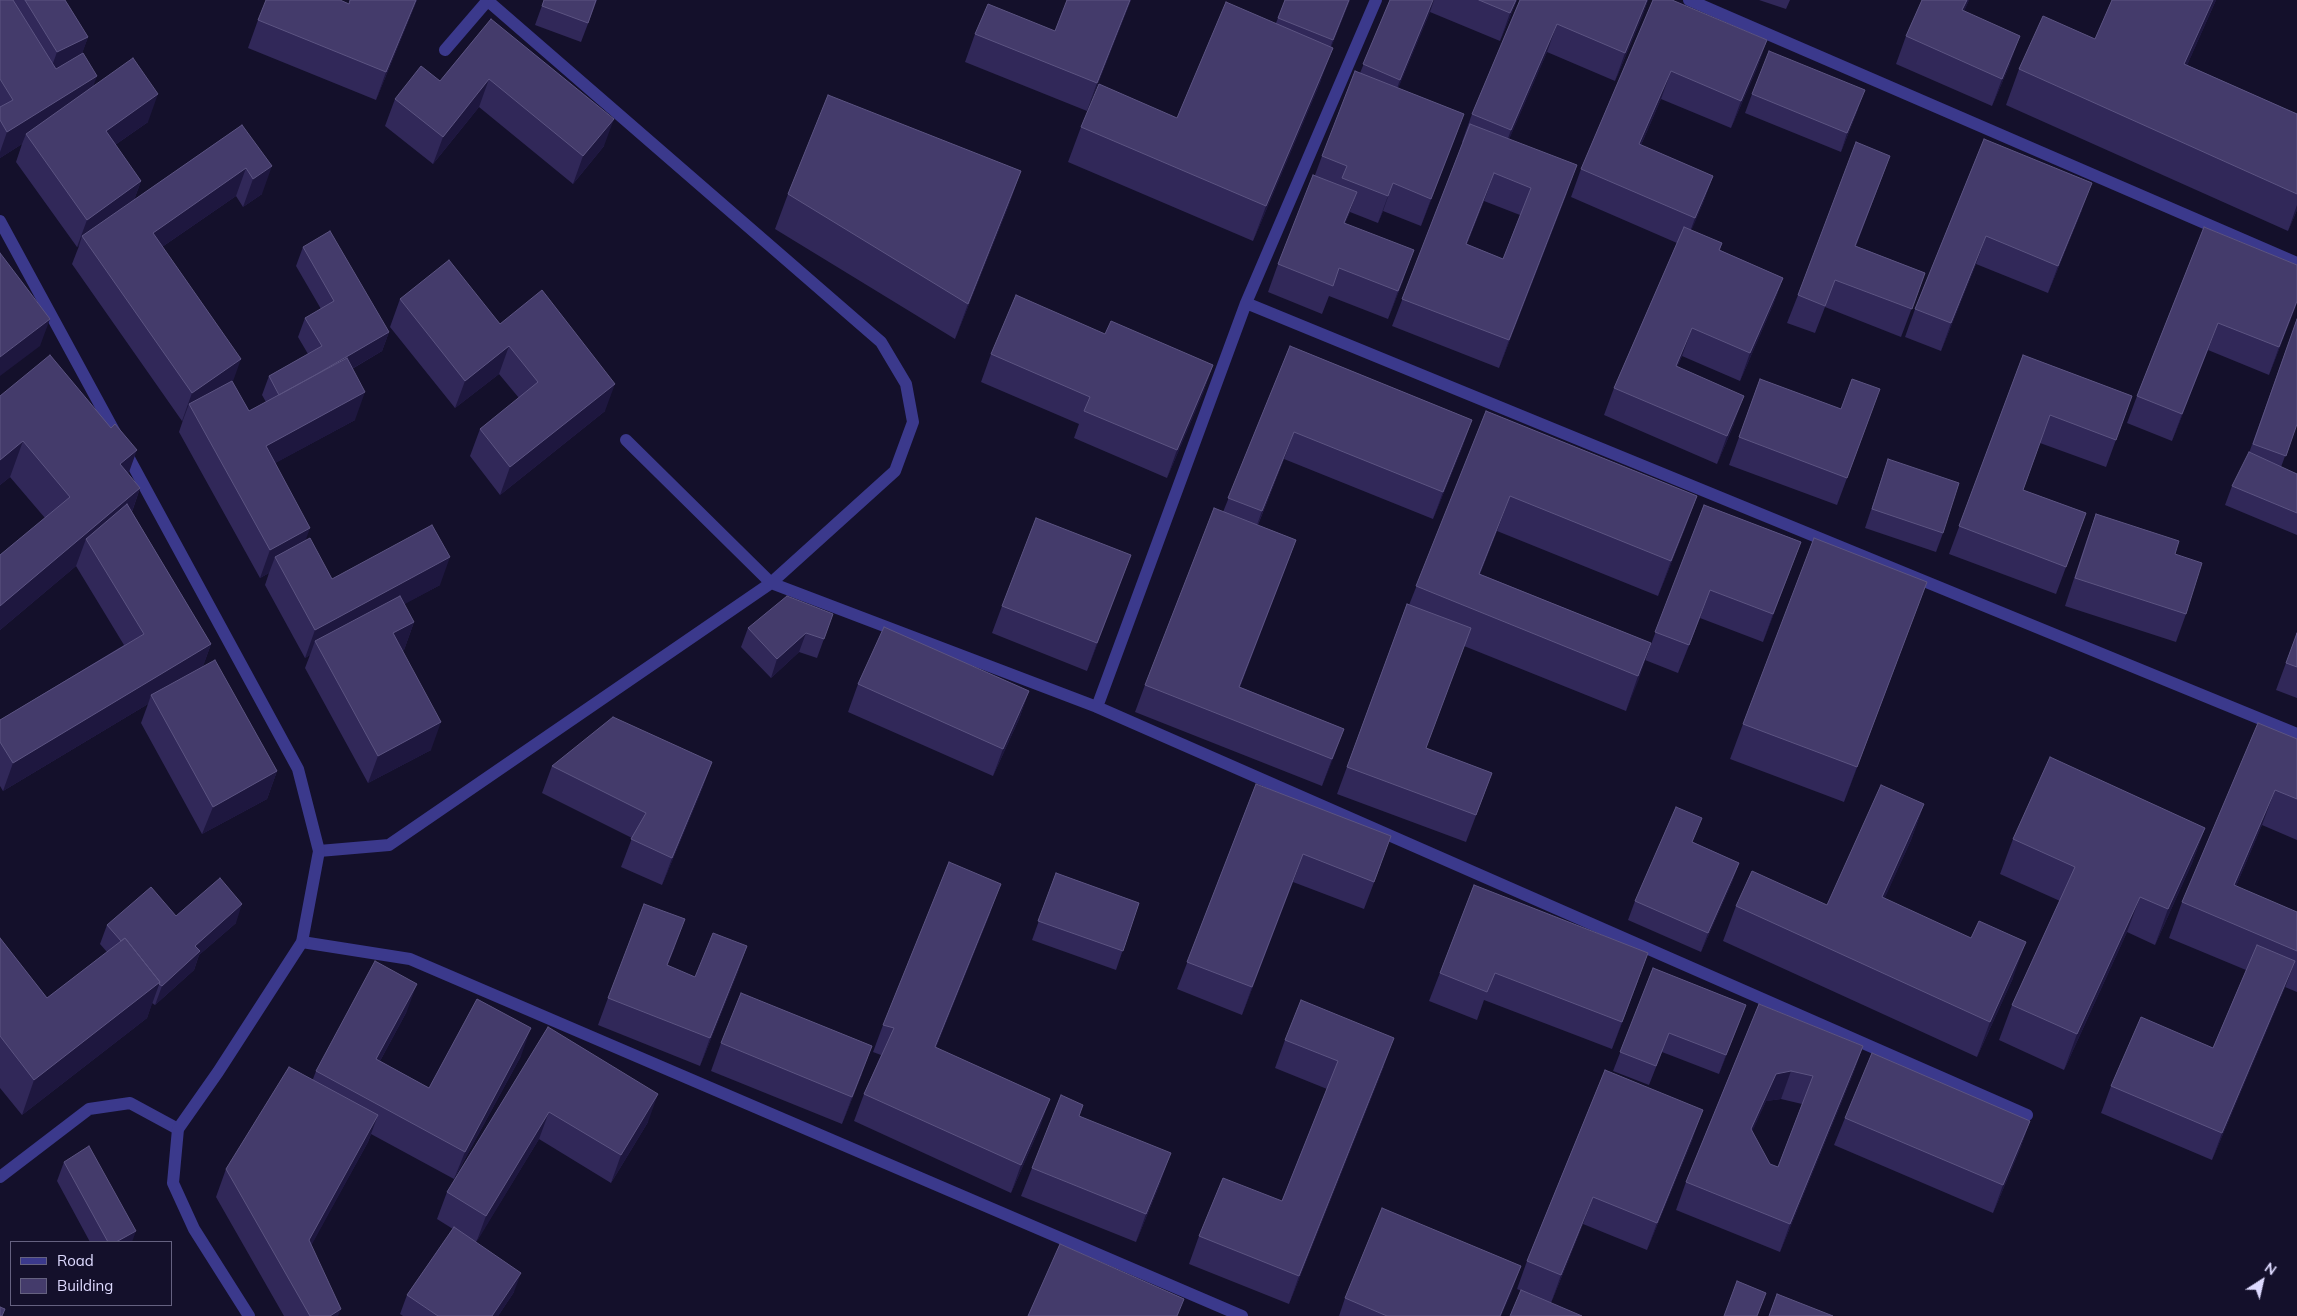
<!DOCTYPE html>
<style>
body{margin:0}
#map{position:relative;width:2297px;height:1316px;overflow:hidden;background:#14102b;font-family:Mulish,sans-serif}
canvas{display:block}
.legend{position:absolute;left:10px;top:1241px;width:162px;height:65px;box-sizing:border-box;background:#14102b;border:1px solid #656180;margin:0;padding:6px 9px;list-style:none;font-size:15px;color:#dedaff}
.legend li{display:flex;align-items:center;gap:10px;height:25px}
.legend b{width:25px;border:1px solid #656180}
.north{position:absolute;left:2237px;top:1256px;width:50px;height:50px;-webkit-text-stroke:4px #14102b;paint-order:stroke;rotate:35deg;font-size:14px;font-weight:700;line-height:20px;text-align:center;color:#dedaff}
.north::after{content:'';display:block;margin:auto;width:18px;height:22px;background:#dedaff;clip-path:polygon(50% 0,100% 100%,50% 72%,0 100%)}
</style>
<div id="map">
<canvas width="2297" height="1316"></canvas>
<ul class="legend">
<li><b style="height:6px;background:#3b398c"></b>Road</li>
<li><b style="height:14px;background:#443b6b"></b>Building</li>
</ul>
<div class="north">N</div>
</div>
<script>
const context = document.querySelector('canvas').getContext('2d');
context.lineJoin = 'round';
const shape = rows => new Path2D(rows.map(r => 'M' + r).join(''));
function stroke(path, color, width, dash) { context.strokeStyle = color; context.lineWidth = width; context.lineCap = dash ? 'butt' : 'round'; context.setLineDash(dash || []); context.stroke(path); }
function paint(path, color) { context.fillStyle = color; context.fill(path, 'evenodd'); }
stroke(shape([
 [1689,0,2297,263],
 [445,50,488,0],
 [1246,303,2297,734],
 [626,440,771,583,1097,707,2027,1115],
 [1097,707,1246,303,1376,0],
 [319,851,389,845,771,583,895,471,913,422,906,384,881,342,488,1],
 [302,942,410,959,1242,1316],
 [0,1177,89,1109,130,1103,178,1129]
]), '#3b398c', 12);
stroke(shape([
 [0,221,298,769,319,851,302,942,218,1072,178,1129,173,1183,194,1229,249,1316]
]), '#3b398c', 12);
paint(shape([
 [0,0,65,0,88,37,82,53,94,86,148,122,115,145,141,181,134,200,242,125,262,194,243,207,236,196,162,247,233,383,249,411,266,402,262,395,269,376,308,354,298,337,305,318,321,309,296,266,303,247,389,332,382,351,352,369,355,420,275,463,306,540,332,579,440,585,404,604,414,622,404,650,402,651,431,750,368,783,305,668,310,655,305,658,265,585,269,573,260,578,179,432,183,420,182,421,72,264,79,246,77,247,16,162,22,144,0,158],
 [350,0,417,0,376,100,248,48,258,20,349,4],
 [544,0,597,0,581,42,535,25],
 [1067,0,1131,0,1087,111,965,62,975,34,1055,31],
 [1285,0,1350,0,1331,47,1320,83,1253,241,1068,162,1081,127,1177,118,1276,23],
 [1390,0,1517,0,1500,41,1430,12,1398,88,1464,114,1421,226,1383,211,1378,223,1350,212,1345,223,1404,278,1388,319,1329,296,1322,314,1268,292,1278,264,1315,175,1322,156,1360,73],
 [1520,0,1648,0,1642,17,1615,81,1547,52,1509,139,1567,193,1499,368,1392,326,1463,142,1462,142,1472,114],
 [1484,201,1520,215,1503,259,1467,244],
 [1653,0,1767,40,1757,68,1731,128,1661,99,1641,145,1713,176,1703,203,1691,230,1722,243,1720,250,1783,278,1773,305,1740,381,1682,356,1677,367,1734,424,1717,464,1604,415,1614,388,1677,243,1571,197,1581,169],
 [1759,0,1790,0,1786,9],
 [1922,0,1969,0,1964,11,2010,64,1992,106,1896,64,1906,36],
 [2112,0,2216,0,2187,65,2297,114,2297,210,2288,231,2006,105,2019,69,2095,39],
 [491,19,604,146,573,184,479,107,433,164,385,126,395,99,440,81],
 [1752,94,1858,109,1841,152,1745,113],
 [1984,139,2082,210,2048,293,1976,264,1941,351,1905,337,1915,309],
 [1890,156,1856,246,1925,273,1901,337,1825,307,1815,333,1787,323,1798,295],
 [1021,171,1008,207,955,339,775,229,788,194],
 [2204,227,2297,265,2297,303,2269,375,2208,350,2172,441,2127,423,2137,396],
 [400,299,500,324,605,411,500,495,470,456,480,429,519,398,499,374,455,408,390,327],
 [2297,319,2297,424,2281,467,2297,474,2297,535,2225,505,2232,486,2249,453],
 [1105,334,1213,365,1203,393,1167,478,1074,438,1079,424,981,382,991,354],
 [1290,346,1472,420,1462,448,1433,519,1284,459,1258,525,1296,540,1240,687,1344,729,1322,786,1135,712,1145,685,1223,512],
 [2023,355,2132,396,2106,467,2040,443,2023,490,2086,513,2056,594,1949,554],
 [1760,379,1841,409,1880,389,1837,505,1729,465],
 [0,396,128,474,140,488,132,512,211,644,203,666,277,771,267,799,202,834,141,723,148,704,3,791,0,786,0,720,124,645,76,566,0,630,0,555,45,518,10,477,0,485],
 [1486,411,1697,496,1684,531,1658,596,1497,531,1480,574,1651,643,1626,711,1464,646,1426,748,1492,773,1466,842,1337,794,1407,604,1409,605],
 [1888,459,1943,533,1936,552,1865,528],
 [1704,505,1801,542,1763,642,1700,618,1678,673,1645,660],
 [2096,514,2175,554,2186,614,2176,642,2065,606,2086,542],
 [1131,555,1087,671,992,633,1002,606],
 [1927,582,1844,802,1730,759,1743,724],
 [833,614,817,658,799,652,771,678,741,647,748,628],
 [2297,633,2297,698,2276,690],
 [858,684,1029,691,1019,719,993,776,848,712],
 [2297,739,2297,840,2262,825,2236,886,2297,912,2297,992,2285,987,2212,1160,2101,1113,2111,1086,2213,1048,2246,970,2169,938,2182,902],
 [712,762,702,789,662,885,621,867,632,838,542,793,552,766],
 [1256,784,1381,864,1364,909,1293,882,1242,1015,1177,989],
 [1924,804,1911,840,1884,899,2013,978,1977,1057,1723,941,1736,906,1827,905],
 [2205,828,2192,863,2155,945,2127,932,2064,1070,1999,1040,2012,1005,2060,901,2000,874,2013,839],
 [1693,842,1739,863,1732,882,1701,952,1628,920,1635,901],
 [1056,873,1139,903,1116,970,1032,940],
 [1474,885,1638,981,1612,1049,1484,1000,1477,1020,1429,1001],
 [991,911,936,1047,1040,1127,1011,1193,854,1121,864,1094,881,1055,873,1052,883,1025],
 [176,916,236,923,199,955,194,970,155,1005,152,1003,147,1018,22,1115,0,1088,0,938,47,998,107,952,100,944,107,925],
 [747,946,737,974,700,1066,598,1025,608,998,675,947,667,966,695,977],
 [1653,968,1746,1005,1719,1074,1662,1052,1649,1085,1613,1071],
 [1759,1004,1863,1046,1853,1074,1780,1252,1676,1210,1686,1182],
 [1781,1099,1802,1104,1778,1167,1770,1164,1752,1131,1766,1101],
 [407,1011,380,1061,429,1088,521,1056,454,1179,371,1134,368,1142,311,1245,338,1316,284,1316,216,1197,226,1169,313,1079,316,1071],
 [548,1027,648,1122,611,1183,539,1139,476,1242,514,1292,498,1316,403,1316,400,1314,407,1295,453,1229,437,1219,447,1192],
 [1285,1040,1384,1066,1289,1304,1189,1264,1199,1236,1282,1201,1327,1089,1275,1068],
 [721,1043,862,1074,842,1124,711,1071],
 [1605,1070,1693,1138,1647,1250,1583,1224,1551,1303,1517,1289,1527,1261],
 [1845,1118,2030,1121,2020,1149,1993,1213,1834,1145],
 [64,1162,132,1242,90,1242,57,1181],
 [1032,1168,1161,1181,1136,1242,1021,1196],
 [1521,1266,1501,1316,1339,1316,1345,1298]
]), '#312859');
paint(shape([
 [416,0,417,0,376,100,386,72],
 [1130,0,1131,0,1087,111,1097,83],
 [1349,0,1350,0,1323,68,1333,40],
 [1433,0,1434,0,1430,12,1390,108,1400,80],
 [1516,0,1517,0,1500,41,1510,13],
 [1647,0,1648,0,1642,17,1615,81,1625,53],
 [1967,0,1969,0,1952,38,1962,10],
 [2213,0,2216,0,2172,99,2184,64],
 [1557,24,1547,52,1501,158,1511,130],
 [2020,36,2010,64,1992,106,2002,79],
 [88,37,78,65,47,80,57,52],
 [1767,40,1757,68,1731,128,1741,101],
 [1333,48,1320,83,1253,241,1266,206],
 [1671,71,1661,99,1629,172,1639,144],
 [97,76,87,104,26,134,22,144,0,158,0,152,7,132],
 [489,79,479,107,433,164,443,137],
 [1865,90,1858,109,1841,152,1847,133],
 [158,94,148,122,96,158,106,131],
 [1464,114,1454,142,1421,226,1431,199],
 [614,119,604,146,573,184,583,156],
 [1890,156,1880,183,1845,273,1855,246],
 [1577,165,1567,193,1499,368,1509,340],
 [272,166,262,194,243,207,253,179],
 [246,168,236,196,143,260,153,233],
 [1021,171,1008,207,955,339,968,304],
 [1494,173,1484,201,1456,271,1466,244],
 [1713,176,1703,203,1685,246,1695,218],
 [141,181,131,208,82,236,79,246,77,247,87,220],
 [1393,183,1383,211,1378,223,1388,196],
 [2092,183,2082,210,2048,293,2058,266],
 [1357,192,1347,219,1334,251,1344,223],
 [2297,205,2297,210,2288,231],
 [1986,236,1976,264,1941,351,1951,323],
 [1414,250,1404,278,1388,319,1398,291],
 [1783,278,1773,305,1740,381,1750,353],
 [2297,301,2297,303,2269,375,2279,347],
 [50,319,40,346,0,376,0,357],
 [2218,323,2208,350,2172,441,2182,414],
 [1692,328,1682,356,1666,394,1676,366],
 [389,332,382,351,273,415,280,396],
 [509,346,499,374,455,408,465,381],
 [241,359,231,387,189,404,183,420,182,421,192,393],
 [1213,365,1203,393,1167,478,1177,450],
 [615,384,605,411,500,495,510,467],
 [365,392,355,420,255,474,266,446],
 [1744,396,1734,424,1717,464,1727,436],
 [1472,420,1462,448,1433,519,1443,492],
 [1294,432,1284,459,1252,539,1262,511],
 [23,441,10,477,0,485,0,460],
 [137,450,124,486,120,464],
 [140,488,128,523,86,539,76,566,0,630,0,606],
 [1510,496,1497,531,1466,609,1479,574],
 [1697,496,1684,531,1658,596,1671,561],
 [310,528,300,556,275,557,269,573,260,578,270,550],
 [1296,540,1286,568,1229,715,1239,687],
 [1801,542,1791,569,1763,642,1773,614],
 [1131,555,1121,583,1087,671,1097,643],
 [450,557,440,585,320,650,315,641,310,655,305,658,315,630],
 [1927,582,1914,617,1844,802,1857,767],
 [1710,590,1700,618,1678,673,1689,645],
 [414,622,404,650,383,661,393,633],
 [806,633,799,652,771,678,777,659],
 [1651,643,1639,679,1626,711,1638,676],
 [211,644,201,672,151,695,148,704,3,791,13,763],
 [1029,691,1019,719,993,776,1003,749],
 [441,722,431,750,368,783,378,756],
 [1344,729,1334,757,1322,786,1332,759],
 [712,762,702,789,662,885,672,858],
 [277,771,267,799,202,834,213,807],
 [2275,790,2262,825,2221,921,2234,885],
 [1924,804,1911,840,1869,933,1882,897],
 [2205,828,2192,863,2155,945,2168,909],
 [1303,854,1293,882,1242,1015,1252,987],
 [1739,863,1732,882,1701,952,1708,933],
 [1001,884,991,911,925,1075,935,1047],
 [2140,897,2127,932,2064,1070,2077,1034],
 [242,904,236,923,199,955,194,970,155,1005,162,986,195,946],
 [685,919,675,947,657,993,667,965],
 [2026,942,2013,978,1977,1057,1990,1022],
 [747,946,737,974,700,1066,710,1038],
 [1648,953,1638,981,1612,1049,1622,1022],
 [2295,961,2285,988,2212,1160,2222,1133],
 [160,982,147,1018,22,1115,34,1080],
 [417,984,407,1011,366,1087,376,1059],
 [1746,1005,1739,1024,1719,1074,1726,1055],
 [531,1028,521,1056,454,1179,465,1152],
 [1394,1038,1384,1066,1289,1304,1299,1276],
 [872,1046,862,1074,842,1124,852,1097],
 [1863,1046,1853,1074,1780,1252,1790,1224],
 [1791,1071,1781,1099,1766,1101,1741,1157,1751,1129,1776,1074],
 [658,1094,648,1122,611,1183,621,1155],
 [1050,1099,1040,1127,1011,1193,1021,1165],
 [1703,1110,1693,1138,1647,1250,1657,1223],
 [549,1112,539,1139,476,1243,486,1216],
 [378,1115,368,1142,299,1268,309,1240],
 [2030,1121,2020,1149,1993,1213,2003,1185],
 [1171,1153,1161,1181,1136,1242,1146,1214],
 [1593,1197,1583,1224,1551,1303,1561,1275],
 [136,1231,132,1242,116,1242],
 [1521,1266,1511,1294,1501,1316,1500,1316],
 [521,1273,514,1292,498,1316,492,1316],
 [341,1309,338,1316,330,1316]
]), '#1e173f');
const building = shape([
 [0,0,13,0,56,69,83,53,97,76,7,132,0,120,0,107,13,100,0,79,0,0],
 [25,0,65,0,88,37,57,52,25,0],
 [266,0,340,0,349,4,350,0,416,0,386,72,258,20,266,0],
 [544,0,596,0,588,23,542,6,544,0],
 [1067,0,1130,0,1097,83,975,34,988,4,1055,31,1067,0],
 [1285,0,1349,0,1333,40,1278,18,1285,0],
 [1390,0,1433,0,1400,80,1363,64,1390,0],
 [1479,0,1516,0,1510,13,1479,0],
 [1520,0,1647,0,1625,53,1557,24,1511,130,1472,114,1520,0],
 [1653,0,1672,0,1767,40,1741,101,1671,71,1639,144,1713,176,1695,218,1581,169,1653,0],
 [1922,0,1967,0,1962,10,2020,36,2002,79,1906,36,1922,0],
 [2112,0,2213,0,2184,64,2297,114,2297,194,2019,69,2043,16,2095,39,2112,0],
 [1226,2,1333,48,1266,206,1081,127,1099,84,1177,118,1226,2],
 [491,19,614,119,583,156,489,79,443,137,395,99,421,66,440,81,491,19],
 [1769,51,1865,90,1847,133,1752,94,1769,51],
 [133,58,158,94,106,131,141,181,87,220,26,134,133,58],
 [1355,71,1464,114,1431,199,1393,183,1388,196,1342,178,1347,166,1322,156,1355,71],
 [828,95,1021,171,968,304,788,194,828,95],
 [1470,124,1577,165,1509,340,1402,299,1470,124],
 [1494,173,1531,188,1503,259,1466,244,1494,173],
 [242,125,272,166,253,179,246,168,153,233,241,359,192,393,82,236,242,125],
 [1984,139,2092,183,2058,266,1986,236,1951,323,1915,309,1984,139],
 [1856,142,1890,156,1855,246,1925,273,1912,309,1835,280,1825,306,1798,295,1856,142],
 [1313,175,1357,192,1344,223,1414,250,1398,291,1339,268,1333,286,1278,264,1313,175],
 [1684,227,1722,243,1719,250,1783,278,1750,353,1692,328,1676,366,1744,396,1727,436,1614,388,1684,227],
 [2204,227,2297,265,2297,301,2279,347,2218,323,2182,414,2137,396,2204,227],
 [330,231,389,332,317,374,279,395,269,376,322,346,305,318,334,301,303,247,330,231],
 [0,253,50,319,0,357,0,253],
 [449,260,500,324,542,290,615,384,510,467,480,429,538,382,509,346,465,381,400,299,449,260],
 [1016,295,1105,334,1111,321,1213,365,1177,450,1084,411,1090,397,991,354,1016,295],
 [2297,319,2297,424,2286,456,2253,444,2297,319],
 [1290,346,1472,420,1443,492,1294,432,1262,511,1228,498,1290,346],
 [50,355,111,428,115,424,137,450,120,464,140,488,0,606,0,555,70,497,23,441,0,460,0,396,50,355],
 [2023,355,2132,396,2116,440,2050,415,2023,490,2086,513,2066,567,1959,526,2023,355],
 [347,358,365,392,266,446,310,528,270,550,189,404,232,381,249,411,347,358],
 [1760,379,1841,409,1852,379,1880,389,1847,478,1739,437,1760,379],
 [1486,411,1697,496,1671,561,1510,496,1479,574,1651,643,1638,676,1416,586,1486,411],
 [2249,452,2297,474,2297,513,2232,486,2249,452],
 [1888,459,1959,483,1943,533,1872,509,1888,459],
 [127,504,211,644,13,763,0,742,0,720,144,634,86,539,127,504],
 [1704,505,1801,542,1773,614,1710,590,1689,645,1655,632,1704,505],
 [1214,508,1296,540,1239,687,1344,729,1332,759,1145,685,1214,508],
 [2096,514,2179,541,2175,554,2202,563,2186,614,2075,578,2096,514],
 [1036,518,1131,555,1097,643,1002,606,1036,518],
 [432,525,450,557,315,630,275,557,310,538,332,579,432,525],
 [1814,538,1927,582,1857,767,1743,724,1814,538],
 [400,596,414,622,393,633,441,722,378,756,315,641,400,596],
 [787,596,833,614,824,639,806,633,777,659,748,628,787,596],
 [1407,604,1471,628,1426,748,1492,773,1476,815,1347,767,1407,604],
 [884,627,1029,691,1003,749,858,684,884,627],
 [2297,633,2297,667,2286,663,2297,633],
 [215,660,277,771,213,807,151,695,215,660],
 [613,717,712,762,672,858,631,839,646,813,552,766,613,717],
 [2258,723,2297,739,2297,799,2275,790,2234,885,2297,912,2297,951,2182,902,2258,723],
 [2050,757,2205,828,2168,909,2140,897,2077,1034,2012,1005,2075,867,2013,839,2050,757],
 [1256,784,1391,836,1374,882,1303,854,1252,987,1187,962,1256,784],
 [1881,785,1924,804,1882,897,1971,938,1979,921,2026,942,1990,1022,1736,906,1752,871,1827,905,1881,785],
 [1676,807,1702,818,1692,842,1739,863,1708,933,1635,901,1676,807],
 [949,862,1001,884,935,1047,1050,1099,1021,1165,864,1094,894,1028,883,1025,949,862],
 [1056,873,1139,903,1123,951,1038,921,1056,873],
 [220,878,242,904,195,946,200,951,162,986,159,984,160,982,125,938,121,941,107,925,151,887,176,916,220,878],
 [1474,885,1648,953,1622,1022,1495,973,1487,992,1440,973,1474,885],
 [644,904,685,919,667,965,695,977,713,933,747,946,710,1038,608,998,644,904],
 [0,938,47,998,125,938,160,982,34,1080,0,1036,0,938],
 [2257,945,2295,961,2222,1133,2111,1086,2141,1017,2213,1048,2257,945],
 [375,961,417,984,376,1059,429,1088,477,999,531,1028,465,1152,316,1071,375,961],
 [1653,968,1746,1005,1726,1055,1669,1033,1656,1066,1620,1052,1653,968],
 [741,993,872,1046,852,1097,721,1043,741,993],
 [1301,1000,1394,1038,1299,1276,1199,1236,1223,1178,1282,1201,1338,1061,1285,1040,1301,1000],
 [1759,1004,1863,1046,1790,1224,1686,1182,1759,1004],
 [1791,1071,1813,1076,1778,1167,1770,1164,1751,1129,1776,1074,1791,1071],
 [548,1027,658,1094,621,1155,549,1112,486,1216,447,1192,548,1027],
 [1872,1053,2030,1121,2003,1185,1845,1118,1872,1053],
 [289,1067,378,1115,309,1240,341,1309,330,1316,310,1316,226,1169,289,1067],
 [1605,1070,1703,1110,1657,1223,1593,1197,1561,1275,1527,1261,1605,1070],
 [1061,1095,1083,1105,1079,1116,1171,1153,1146,1214,1032,1168,1061,1095],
 [89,1146,136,1231,116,1242,108,1242,64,1162,89,1146],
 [1382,1208,1521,1266,1500,1316,1387,1316,1345,1298,1382,1208],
 [454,1227,521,1273,492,1316,438,1316,407,1295,454,1227],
 [1060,1244,1184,1299,1177,1316,1028,1316,1060,1244],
 [1737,1281,1766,1293,1757,1316,1724,1316,1737,1281],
 [1521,1290,1582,1316,1510,1316,1521,1290],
 [1777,1294,1833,1316,1769,1316,1777,1294],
 [0,1307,5,1309,2,1316,0,1316,0,1307]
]);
paint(building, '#443b6b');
stroke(building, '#5c5482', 1);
</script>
